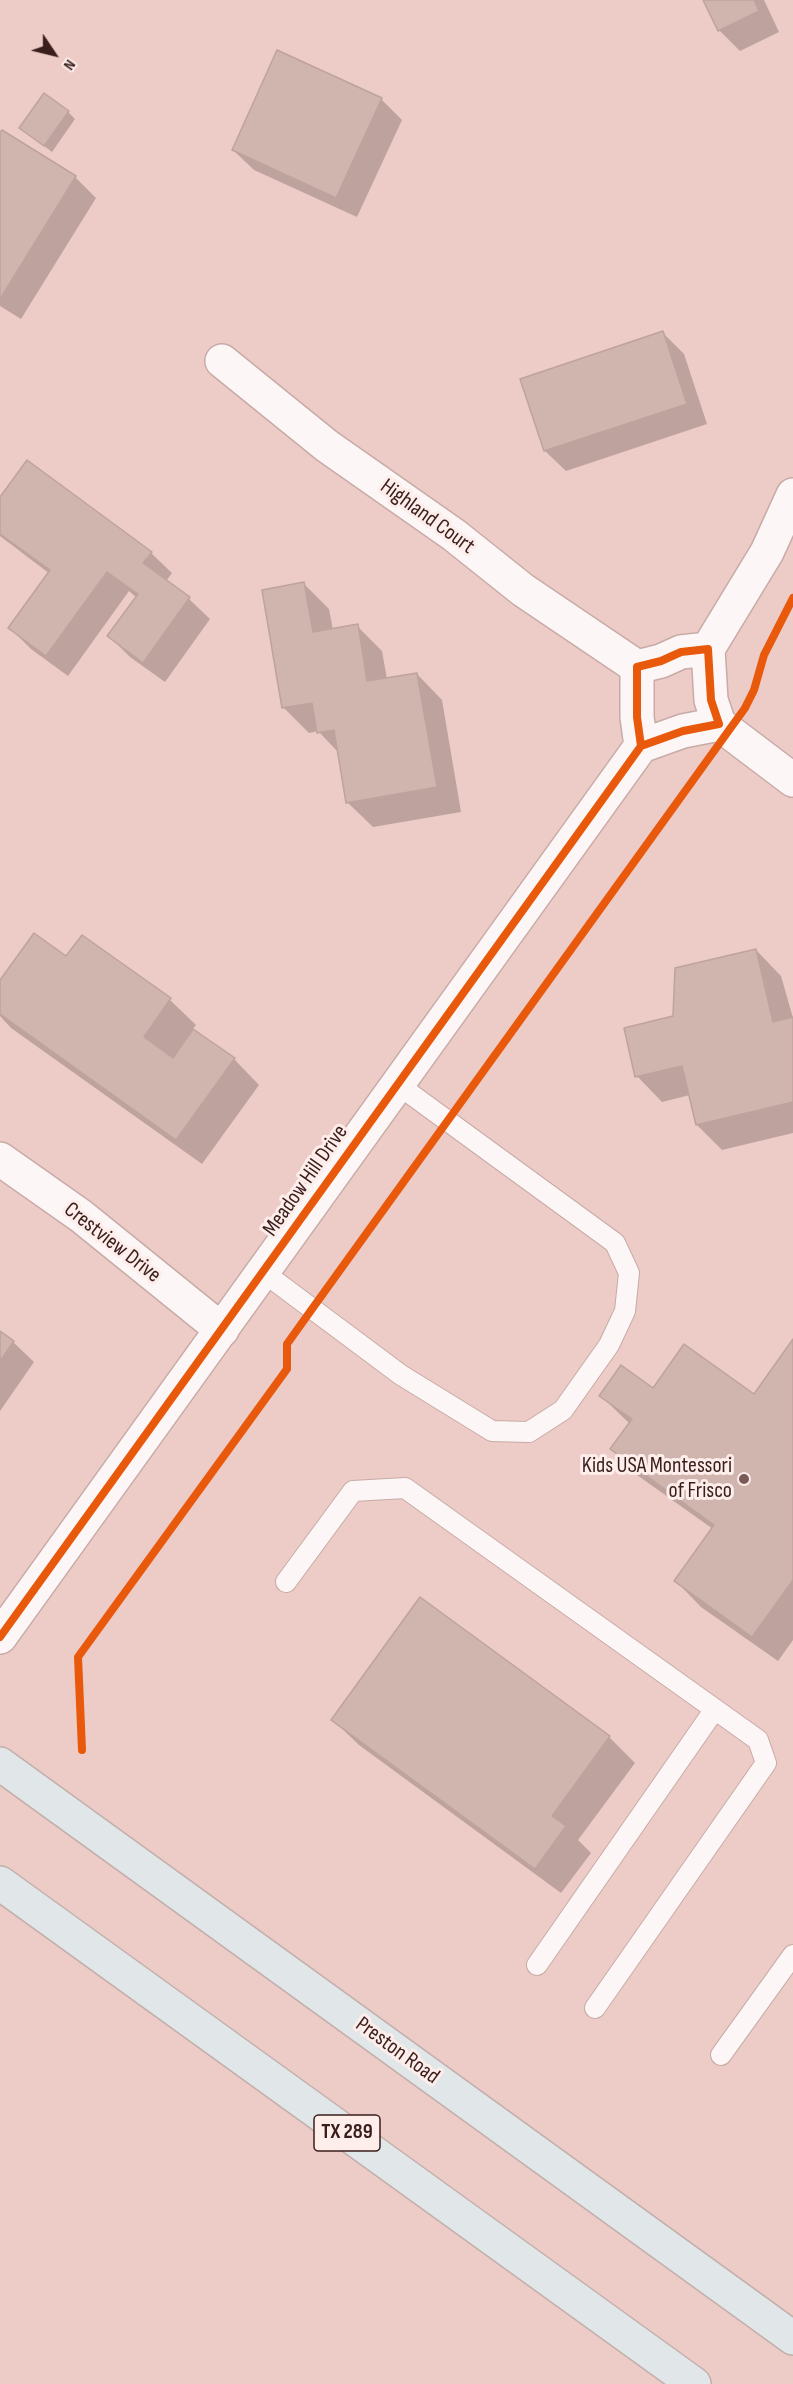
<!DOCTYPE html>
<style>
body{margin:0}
#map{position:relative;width:793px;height:2384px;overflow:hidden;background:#edcbc6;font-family:"Sofia Sans Condensed",sans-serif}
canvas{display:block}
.north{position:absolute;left:24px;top:24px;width:60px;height:60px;-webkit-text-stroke:4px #fdedeb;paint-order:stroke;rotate:125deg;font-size:16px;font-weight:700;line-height:24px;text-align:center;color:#3a1e1b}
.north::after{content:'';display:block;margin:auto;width:21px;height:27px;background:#3a1e1b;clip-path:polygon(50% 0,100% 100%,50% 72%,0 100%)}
</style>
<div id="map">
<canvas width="793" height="2384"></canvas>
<div class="north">N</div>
</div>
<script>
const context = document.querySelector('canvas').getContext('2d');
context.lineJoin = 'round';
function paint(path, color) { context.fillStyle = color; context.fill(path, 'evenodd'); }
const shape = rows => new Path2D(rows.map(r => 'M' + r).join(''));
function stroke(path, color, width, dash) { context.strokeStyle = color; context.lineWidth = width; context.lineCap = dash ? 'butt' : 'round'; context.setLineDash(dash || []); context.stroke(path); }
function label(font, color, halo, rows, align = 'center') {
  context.font = font + ' "Sofia Sans Condensed",sans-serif'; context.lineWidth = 6; context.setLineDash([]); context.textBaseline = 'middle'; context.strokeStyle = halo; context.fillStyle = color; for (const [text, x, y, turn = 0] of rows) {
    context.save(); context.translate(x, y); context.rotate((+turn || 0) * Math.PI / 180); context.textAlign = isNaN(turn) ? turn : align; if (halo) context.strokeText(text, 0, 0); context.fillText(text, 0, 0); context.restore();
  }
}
paint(shape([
 [705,0,764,0,779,32,740,51,719,30],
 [381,99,402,120,357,217,254,170,233,150],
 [68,112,75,119,52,152,21,128],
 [0,135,75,177,96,198,21,319,0,306],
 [663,333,684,354,707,424,566,471,545,451],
 [0,499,151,553,172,573,166,581,189,599,210,619,165,682,130,657,109,636,137,598,129,591,68,676,31,649,10,628,50,574,0,536],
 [304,584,329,609,333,630,357,626,382,651,387,679,417,674,442,700,461,812,373,827,347,802,340,754,318,731,309,733,283,707],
 [82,937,170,1000,196,1025,192,1030,234,1059,259,1085,202,1164,11,1028,0,1016,0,983,67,958],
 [756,950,781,976,793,1018,793,1133,722,1150,697,1125,690,1095,662,1102,637,1076,674,1017],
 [0,1332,13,1342,34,1362,0,1411],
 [793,1342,793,1640,778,1661,701,1607,676,1581,713,1529,637,1475,612,1449,630,1424,601,1396,653,1390,754,1396],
 [421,1600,609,1737,635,1763,578,1840,591,1853,561,1893,359,1745,333,1720]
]), '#0003');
const building = shape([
 [703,0,754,0,759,11,718,31,703,0],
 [277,50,382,98,336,198,232,150,277,50],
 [44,93,69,111,44,146,19,128,44,93],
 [2,130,76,176,0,299,0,132,2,130],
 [663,331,687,404,544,451,520,379,663,331],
 [27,460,152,552,143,563,190,597,143,663,107,636,138,594,107,572,46,656,8,628,50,570,0,534,0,497,27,460],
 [304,582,313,632,358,624,367,681,417,673,437,787,346,803,334,730,317,733,312,703,282,708,262,590,304,582],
 [34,933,66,956,82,935,171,998,144,1037,173,1058,193,1029,235,1058,176,1140,0,1014,0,980,34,933],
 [756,949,773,1022,793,1017,793,1102,696,1125,682,1066,635,1077,624,1028,673,1016,675,968,756,949],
 [0,1331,14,1341,0,1361,0,1331],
 [793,1339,793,1580,752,1637,674,1581,714,1525,610,1449,632,1419,599,1396,621,1365,653,1388,684,1344,754,1394,793,1339],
 [420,1597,610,1736,552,1816,566,1826,535,1869,331,1720,420,1597]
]);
paint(building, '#d0b5ae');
stroke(building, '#bea39c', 1.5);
const lane = shape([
 [263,1272,401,1375,492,1431,529,1432,563,1410,609,1345,625,1311,629,1273,615,1243,397,1084],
 [286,1582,353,1491,405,1488,758,1740,766,1763,595,2008],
 [537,1965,715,1709],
 [721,2055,793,1955]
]);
const street = shape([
 [222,361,327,446,454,535,523,590,637,667],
 [719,724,793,780],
 [0,1159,81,1216,222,1330]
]);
const secondary = shape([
 [708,649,767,552,793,495],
 [0,1637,641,746,683,731,719,724,711,700,708,649,681,652,661,661,637,667,637,717,641,746]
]);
const primary = shape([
 [0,1764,793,2338],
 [0,1883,694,2384]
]);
stroke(lane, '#c8aba7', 22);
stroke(street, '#c8aba7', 36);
stroke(secondary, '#c8aba7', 36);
stroke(primary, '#c2afac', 36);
stroke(lane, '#fcf7f6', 20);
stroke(street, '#fcf7f6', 33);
stroke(secondary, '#fcf7f6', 33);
stroke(primary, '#e1e7e8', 33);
stroke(shape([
 [0,1637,641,746,683,731,719,724,711,700,708,649,681,652,661,661,637,667,637,717,641,746],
 [82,1750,78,1657,287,1369,287,1344,312,1309,745,708,754,690,764,655,793,598]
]), '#e8590c', 8);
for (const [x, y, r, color] of [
 [744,1479,6,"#795b57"]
]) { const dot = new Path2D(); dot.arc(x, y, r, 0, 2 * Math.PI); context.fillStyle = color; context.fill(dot); stroke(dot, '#fdedeb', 2); }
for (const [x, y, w] of [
 [347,2133,66]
]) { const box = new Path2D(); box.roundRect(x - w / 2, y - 18, w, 36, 4.5); context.fillStyle = '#fdedeb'; context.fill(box); stroke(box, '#3a1e1b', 1.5); }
label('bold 21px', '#3a1e1b', null, [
 ["TX 289",347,2133]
]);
label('22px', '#3a1e1b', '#fdedeb', [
 ["Highland Court",427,517,36],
 ["Meadow Hill Drive",306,1181,-55],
 ["Crestview Drive",112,1243,38],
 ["Preston Road",397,2051,36]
]);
label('22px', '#3a1e1b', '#fdedeb', [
 ["Kids USA Montessori",732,1466],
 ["of Frisco",732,1491]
], 'right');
</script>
